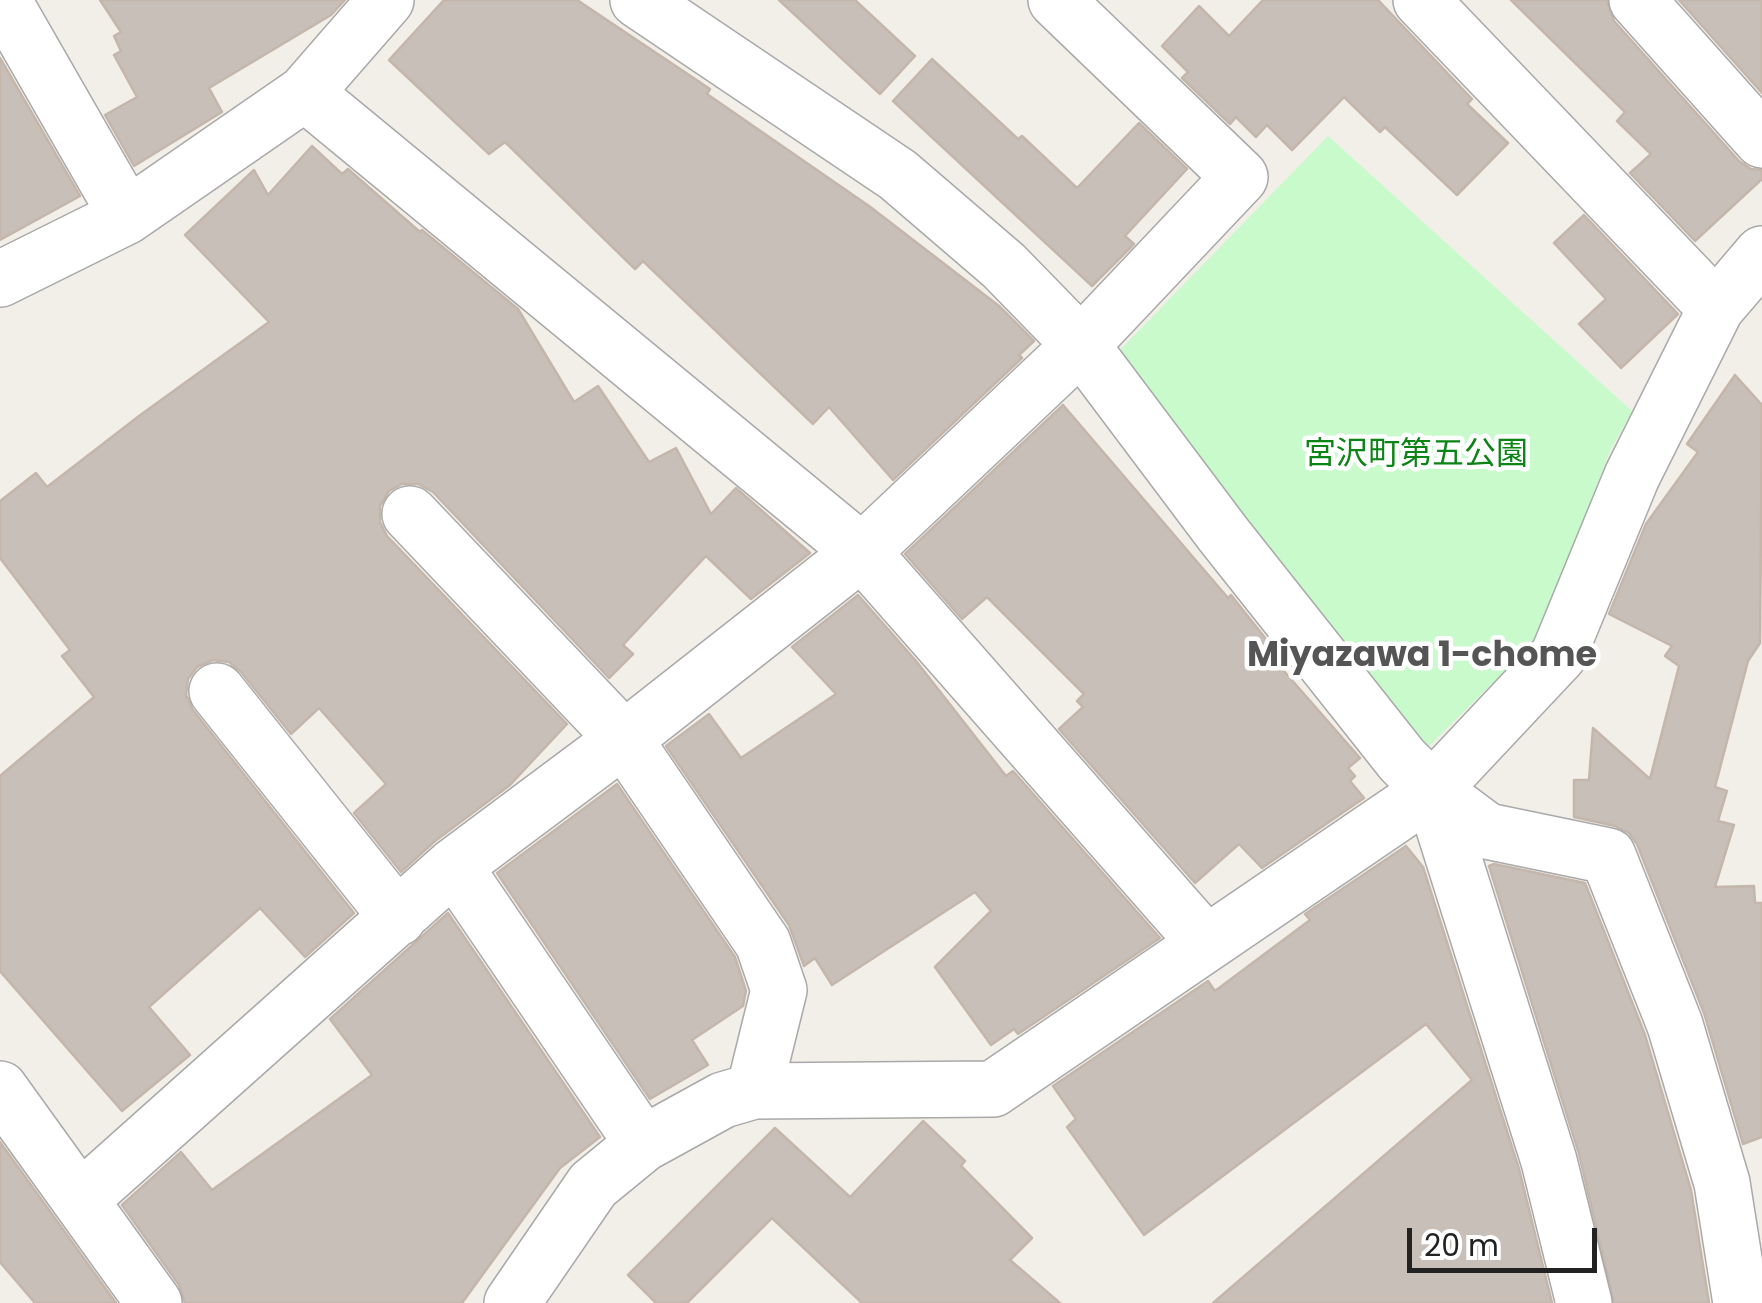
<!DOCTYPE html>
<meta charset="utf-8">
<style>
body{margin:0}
#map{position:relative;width:1762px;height:1303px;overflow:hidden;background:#f2efe9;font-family:Poppins,sans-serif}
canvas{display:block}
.scale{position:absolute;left:1407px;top:1228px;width:190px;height:45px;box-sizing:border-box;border:5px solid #222;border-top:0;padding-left:12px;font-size:30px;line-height:35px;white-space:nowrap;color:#222;-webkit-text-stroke:8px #fff;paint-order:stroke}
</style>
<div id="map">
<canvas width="1762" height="1303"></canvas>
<div class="scale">20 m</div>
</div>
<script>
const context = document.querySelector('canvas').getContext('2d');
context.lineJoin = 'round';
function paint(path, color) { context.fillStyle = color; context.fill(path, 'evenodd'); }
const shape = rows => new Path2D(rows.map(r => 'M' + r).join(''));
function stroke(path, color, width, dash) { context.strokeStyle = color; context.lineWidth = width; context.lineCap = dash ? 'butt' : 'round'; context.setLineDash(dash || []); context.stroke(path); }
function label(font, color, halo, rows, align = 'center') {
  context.font = font + ' Poppins,"Noto Sans JP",sans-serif'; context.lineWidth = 9; context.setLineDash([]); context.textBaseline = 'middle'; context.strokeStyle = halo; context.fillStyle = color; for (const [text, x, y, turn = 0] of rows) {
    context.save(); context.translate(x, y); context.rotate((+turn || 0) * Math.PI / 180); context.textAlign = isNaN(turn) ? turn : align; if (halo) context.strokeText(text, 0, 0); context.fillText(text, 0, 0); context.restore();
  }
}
paint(shape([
 [1328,136,1632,411,1610,451,1536,640,1414,761,1117,353]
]), '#c8facc');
const building = shape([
 [100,0,345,0,331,15,209,88,222,112,134,166,105,115,137,97,114,55,121,51,114,36,121,32,100,0],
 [444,0,577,0,710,89,707,94,869,206,999,306,1034,341,1019,355,1022,358,893,480,829,407,813,424,643,261,635,269,505,142,489,154,389,60,444,0],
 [779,0,855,0,915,56,880,94,779,0],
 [1263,0,1378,0,1472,99,1467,104,1508,143,1457,195,1385,127,1380,132,1344,97,1292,150,1267,125,1256,137,1236,117,1230,124,1182,78,1188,72,1162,46,1199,6,1229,36,1263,0],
 [1511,0,1607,0,1614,21,1739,161,1751,169,1762,170,1762,179,1695,241,1630,173,1651,154,1617,121,1625,112,1511,0],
 [1679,0,1762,0,1762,93,1679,0],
 [0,58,80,196,0,240,0,58],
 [932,59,1018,139,1022,136,1077,188,1139,123,1187,169,1125,236,1134,244,1092,286,893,101,932,59],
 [312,146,342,174,348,169,420,232,422,230,518,309,574,402,598,386,649,462,676,448,711,514,736,488,810,553,751,599,706,556,623,645,633,654,609,678,433,492,418,484,402,484,389,491,380,506,380,522,387,536,567,724,510,785,435,841,401,872,354,813,386,784,319,708,291,734,241,672,229,662,213,660,197,667,188,679,186,695,193,710,354,913,305,957,260,908,149,1007,190,1055,122,1111,0,971,0,776,94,697,62,656,70,650,0,558,0,501,36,473,47,487,139,416,269,322,185,235,254,170,268,195,312,146],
 [1584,215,1678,314,1621,368,1579,324,1606,299,1554,243,1584,215],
 [1735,375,1762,405,1760,643,1748,661,1715,787,1727,791,1718,821,1734,825,1715,887,1754,886,1755,903,1762,903,1762,1137,1743,1144,1704,1013,1637,844,1629,833,1615,826,1574,817,1574,780,1589,780,1593,728,1650,779,1679,666,1665,656,1672,646,1609,614,1646,524,1698,452,1687,444,1735,375],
 [1063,405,1228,598,1231,595,1281,658,1276,662,1360,758,1348,768,1355,776,1350,781,1364,798,1262,868,1239,844,1195,883,1059,729,1083,707,1077,701,1084,694,987,597,962,619,905,554,1063,405],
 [858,595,916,661,1006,776,1013,771,1160,938,1018,1034,1014,1029,991,1045,935,967,991,911,975,892,832,985,815,958,804,966,789,925,666,746,709,714,741,758,836,694,792,647,858,595],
 [617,784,735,957,746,991,743,1006,692,1040,708,1065,650,1099,497,873,617,784],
 [1406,846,1423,867,1519,1169,1552,1303,1213,1303,1472,1080,1426,1024,1144,1235,1067,1127,1076,1119,1053,1086,1208,981,1215,991,1310,920,1305,914,1406,846],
 [1494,864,1585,883,1645,1035,1691,1190,1709,1303,1614,1303,1579,1154,1489,866,1494,864],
 [448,913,600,1137,560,1168,462,1303,185,1303,179,1285,122,1205,181,1152,212,1190,372,1075,330,1019,448,913],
 [923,1121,965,1161,961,1166,1032,1238,1010,1260,1060,1303,862,1303,772,1218,687,1303,656,1303,628,1275,775,1128,850,1197,923,1121],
 [0,1142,116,1303,35,1303,0,1262,0,1142]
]);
paint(building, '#c7bfb8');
stroke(building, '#c4b6ab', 2.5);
const minor = shape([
 [3,0,127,216],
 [638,0,898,175,1004,266,1081,345,1223,534,1402,760,1432,790,1487,831,1608,856,1675,1025,1722,1183,1741,1303],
 [1421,0,1716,308],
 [1637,0,1762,140],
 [305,93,862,552,1205,942],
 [0,279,127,216,305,93,386,0],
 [410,514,624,739,763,943,779,990,754,1091],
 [217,691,398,918],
 [1432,790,1549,1161,1584,1303],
 [454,866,643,1144],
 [0,1089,154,1303],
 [81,1199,454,866,624,739,862,552,1081,345,1240,177,1056,0],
 [512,1303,593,1185,643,1144,723,1100,754,1091,993,1089,1432,790,1558,656,1632,476,1716,308,1762,254]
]);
stroke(minor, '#a9a9a9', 58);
stroke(minor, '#fff', 55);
label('32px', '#0c8416', '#fff', [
 ["宮沢町第五公園",1416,456]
]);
label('bold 35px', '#555', '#fff', [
 ["Miyazawa 1-chome",1422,657]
]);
</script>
